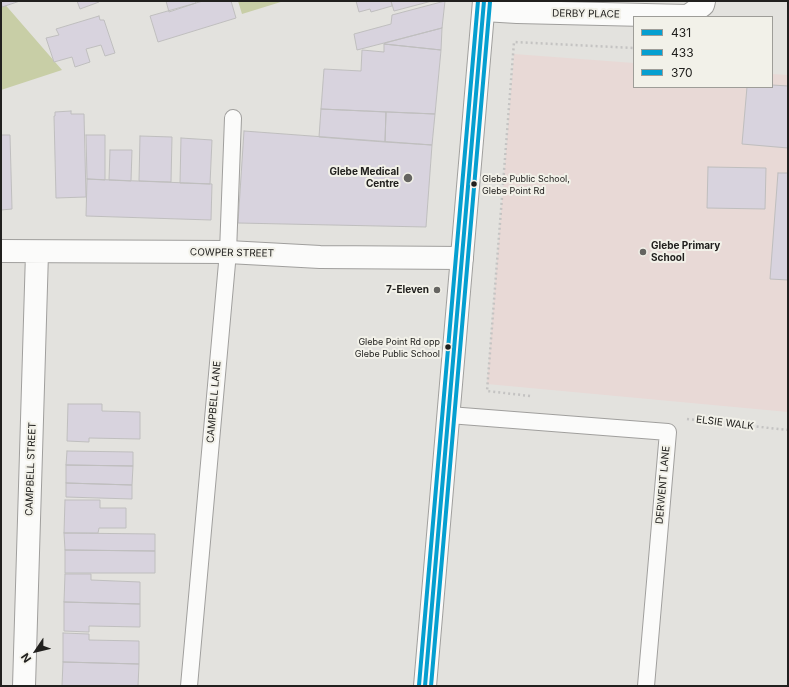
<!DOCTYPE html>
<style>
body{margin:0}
#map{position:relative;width:789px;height:687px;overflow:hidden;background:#e3e2de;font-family:Inter,sans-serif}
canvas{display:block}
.frame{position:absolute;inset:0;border:2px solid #21201e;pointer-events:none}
.legend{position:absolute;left:633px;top:16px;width:140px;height:72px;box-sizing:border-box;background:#f2f1e9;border:1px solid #9e9d98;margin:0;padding:5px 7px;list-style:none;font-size:12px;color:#21201e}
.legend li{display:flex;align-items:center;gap:8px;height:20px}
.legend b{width:20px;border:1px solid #9e9d98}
.north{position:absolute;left:16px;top:631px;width:40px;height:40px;-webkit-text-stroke:3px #f2f1e9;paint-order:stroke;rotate:235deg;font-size:11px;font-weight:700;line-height:16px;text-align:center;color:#21201e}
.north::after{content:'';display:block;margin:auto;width:14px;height:18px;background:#21201e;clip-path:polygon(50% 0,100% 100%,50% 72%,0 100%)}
</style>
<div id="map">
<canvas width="789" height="687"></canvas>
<div class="frame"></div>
<ul class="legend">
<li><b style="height:5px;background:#059fd0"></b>431</li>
<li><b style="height:5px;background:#059fd0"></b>433</li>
<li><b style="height:5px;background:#059fd0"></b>370</li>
</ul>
<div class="north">N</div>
</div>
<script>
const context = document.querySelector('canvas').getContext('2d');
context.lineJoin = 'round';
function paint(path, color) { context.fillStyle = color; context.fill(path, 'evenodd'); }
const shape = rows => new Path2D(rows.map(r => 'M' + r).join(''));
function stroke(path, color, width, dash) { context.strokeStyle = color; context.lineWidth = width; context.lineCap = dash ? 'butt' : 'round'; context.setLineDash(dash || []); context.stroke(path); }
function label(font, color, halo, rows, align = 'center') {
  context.font = font + ' Inter,sans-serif'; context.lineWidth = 4; context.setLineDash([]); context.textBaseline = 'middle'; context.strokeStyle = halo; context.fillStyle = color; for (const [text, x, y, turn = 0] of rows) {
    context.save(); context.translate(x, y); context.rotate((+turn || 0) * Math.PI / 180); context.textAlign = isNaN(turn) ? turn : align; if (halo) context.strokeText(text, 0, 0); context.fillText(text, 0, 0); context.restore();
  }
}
paint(shape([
 [514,54,634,63,634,87,772,87,772,74,788,75,788,412,487,384]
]), '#e8d9d6');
paint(shape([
 [1,1,2,1,62,70,1,90],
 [238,1,284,1,242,14]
]), '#c8cea6');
const building = shape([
 [1,1,20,1,2,7,1,1],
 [77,1,99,1,99,2,80,9,77,1],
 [166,1,195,1,196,3,169,12,166,1],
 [203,1,231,1,236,18,158,42,150,16,203,1],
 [356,1,391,1,392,6,371,12,370,9,359,12,356,1],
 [391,1,432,1,394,11,391,1],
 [445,1,442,28,357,50,354,34,391,24,392,15,445,1],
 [99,16,100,20,104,20,115,53,105,56,101,45,86,49,90,62,75,67,72,57,54,62,46,38,59,35,56,29,99,16],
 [442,28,441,50,384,44,385,43,442,28],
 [384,44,441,50,435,114,321,109,324,69,361,71,362,50,384,52,384,44],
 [772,85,788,86,788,148,742,144,747,87,772,87,772,85],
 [321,109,386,112,385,142,319,137,321,109],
 [71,111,71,114,84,114,86,197,56,198,54,116,55,116,55,112,71,111],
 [386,112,435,114,432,145,385,142,386,112],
 [244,131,432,145,426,227,238,223,244,131],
 [1,135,10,135,12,209,1,210,1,135],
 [86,135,105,135,105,180,87,179,86,135],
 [140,136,172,137,171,182,139,181,140,136],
 [181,138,212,140,210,184,180,183,181,138],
 [110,150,132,150,131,181,109,180,110,150],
 [708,167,766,168,765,209,707,208,708,167],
 [778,173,788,173,788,280,770,279,778,173],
 [87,179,212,184,211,220,86,216,87,179],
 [68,404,102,404,102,411,140,412,140,439,89,438,89,442,67,441,68,404],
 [67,451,133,452,133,466,66,465,67,451],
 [66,465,133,466,132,485,66,483,66,465],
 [66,483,132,485,132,499,66,497,66,483],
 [65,500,100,500,100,508,126,508,126,528,99,528,98,533,64,533,65,500],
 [64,533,155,534,155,551,65,550,64,533],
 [65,550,155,551,155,573,65,573,65,550],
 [65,574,91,574,91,580,140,582,140,604,64,602,65,574],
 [64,602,140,604,140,627,89,626,89,632,64,631,64,602],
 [63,633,89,634,89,640,139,641,139,664,63,662,63,633],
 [63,662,139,664,138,686,62,686,63,662]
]);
paint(building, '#d8d3de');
stroke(building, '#bfbebe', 1);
const service = shape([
 [449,415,668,432,646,686],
 [189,686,228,252,233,118]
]);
const minor = shape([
 [484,10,517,12,688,16,703,5,704,1],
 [1,251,228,252,320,257,462,258],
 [24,686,37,253]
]);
const secondary = shape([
 [425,686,484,1]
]);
stroke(service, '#a09f9d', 18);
stroke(minor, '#a09f9d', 24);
stroke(secondary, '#a09f9d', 24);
stroke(shape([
 [530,396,487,391,514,42,634,48],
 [687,419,788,430]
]), '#c4c3c2', 2.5, [2, 3]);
stroke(service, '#fbfbfa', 16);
stroke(minor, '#fbfbfa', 22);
stroke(secondary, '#fbfbfa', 22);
stroke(shape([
 [425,686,484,1]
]), '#059fd0', 4);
stroke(shape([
 [431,686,490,2]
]), '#059fd0', 4);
stroke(shape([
 [419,685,478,1]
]), '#059fd0', 4);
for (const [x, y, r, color] of [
 [408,178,5,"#656461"],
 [474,184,3.5,"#21201e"],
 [643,252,4,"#656461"],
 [437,290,4,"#656461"],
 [448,347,3.5,"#21201e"]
]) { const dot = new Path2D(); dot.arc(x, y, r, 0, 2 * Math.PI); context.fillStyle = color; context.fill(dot); stroke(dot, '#f2f1e9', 1.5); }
label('9px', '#21201e', '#f2f1e9', [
 ["Glebe Public School,",482,179],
 ["Glebe Point Rd",482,191],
 ["Glebe Point Rd opp",440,342,"right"],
 ["Glebe Public School",440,354,"right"]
], 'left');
label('10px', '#21201e', '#f2f1e9', [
 ["DERBY PLACE",586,14,1],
 ["COWPER STREET",232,253,1],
 ["CAMPBELL LANE",214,402,-85],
 ["ELSIE WALK",725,423,7],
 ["CAMPBELL STREET",31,469,-88],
 ["DERWENT LANE",663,485,-85]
]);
label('bold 10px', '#21201e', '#f2f1e9', [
 ["Glebe Medical",399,172],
 ["Centre",399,184],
 ["Glebe Primary",651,246,"left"],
 ["School",651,258,"left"],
 ["7-Eleven",429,290]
], 'right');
</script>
